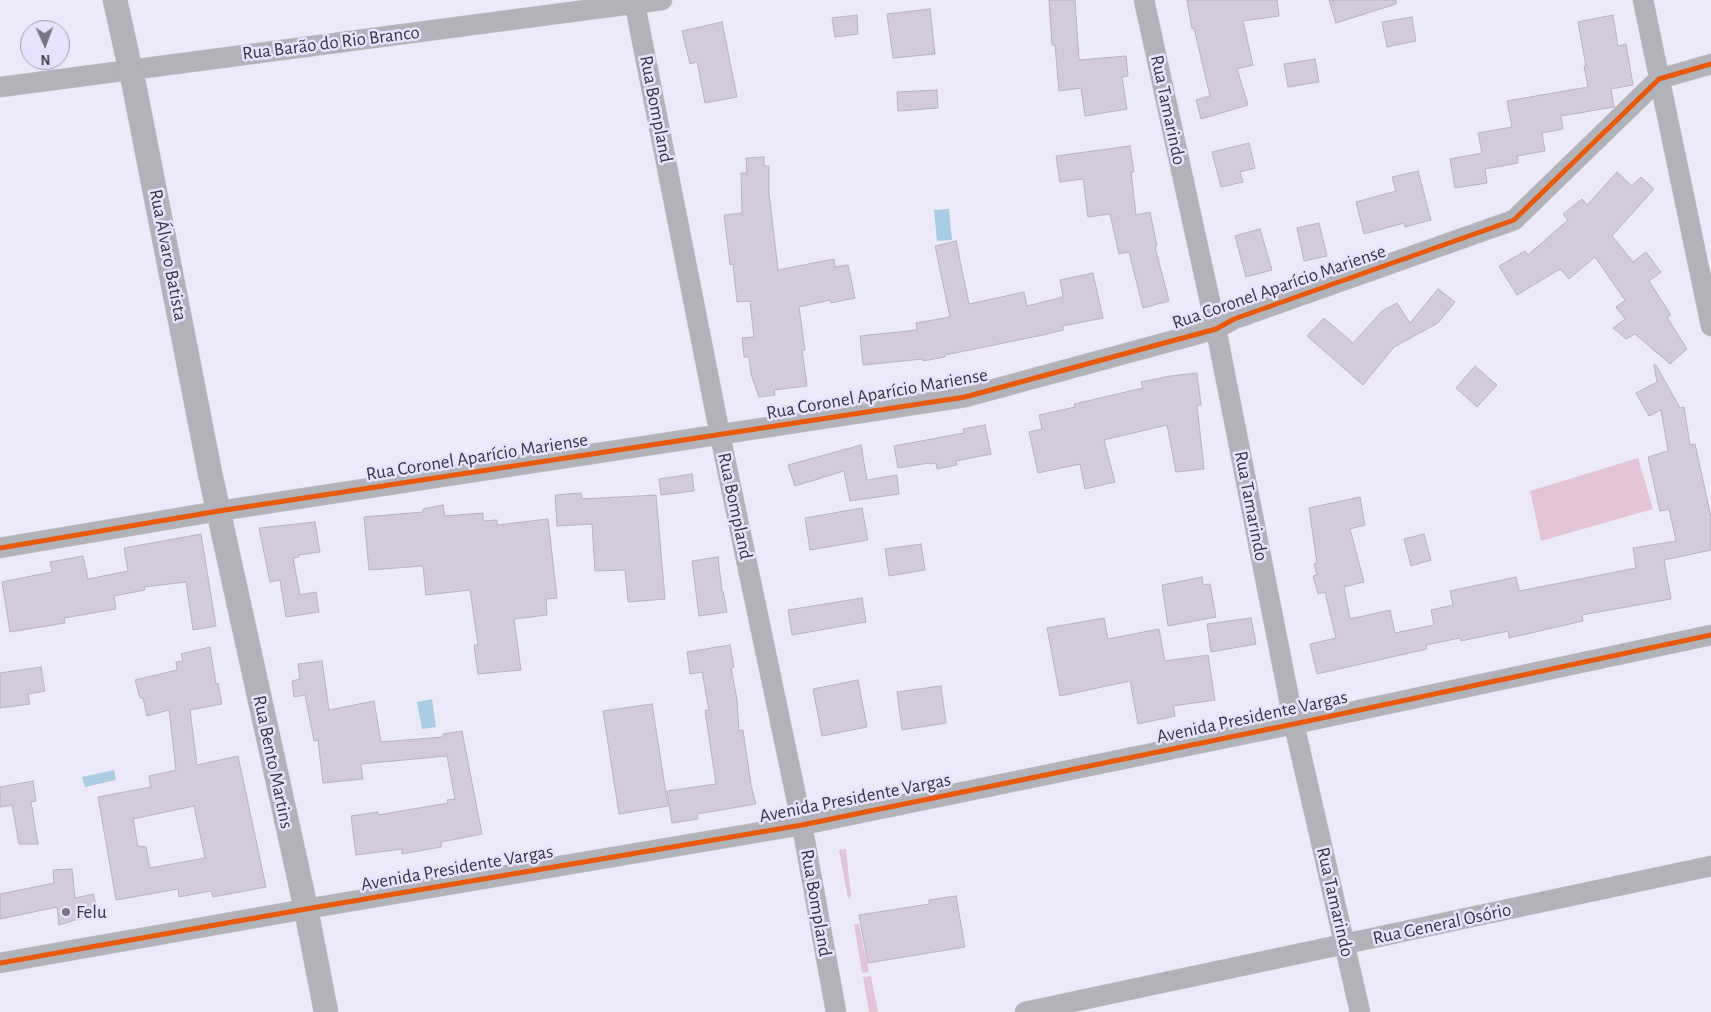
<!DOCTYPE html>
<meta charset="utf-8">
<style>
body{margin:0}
#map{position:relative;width:1711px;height:1012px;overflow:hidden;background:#ece9f9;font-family:"Alegreya Sans",sans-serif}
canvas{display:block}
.north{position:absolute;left:20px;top:20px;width:50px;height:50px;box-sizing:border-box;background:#e7e3ff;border:1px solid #a19eb3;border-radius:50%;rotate:178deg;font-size:14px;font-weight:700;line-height:20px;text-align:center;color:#393742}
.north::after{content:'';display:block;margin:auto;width:18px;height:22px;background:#787582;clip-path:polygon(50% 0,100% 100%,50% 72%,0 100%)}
</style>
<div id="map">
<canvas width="1711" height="1012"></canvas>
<div class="north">N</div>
</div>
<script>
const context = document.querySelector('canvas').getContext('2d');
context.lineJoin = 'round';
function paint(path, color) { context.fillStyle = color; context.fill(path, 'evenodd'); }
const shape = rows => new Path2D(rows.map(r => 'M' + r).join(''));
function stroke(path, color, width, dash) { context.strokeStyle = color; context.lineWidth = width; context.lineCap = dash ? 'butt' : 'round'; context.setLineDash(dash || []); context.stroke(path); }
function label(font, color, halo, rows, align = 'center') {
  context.font = font + ' "Alegreya Sans",sans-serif'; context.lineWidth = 5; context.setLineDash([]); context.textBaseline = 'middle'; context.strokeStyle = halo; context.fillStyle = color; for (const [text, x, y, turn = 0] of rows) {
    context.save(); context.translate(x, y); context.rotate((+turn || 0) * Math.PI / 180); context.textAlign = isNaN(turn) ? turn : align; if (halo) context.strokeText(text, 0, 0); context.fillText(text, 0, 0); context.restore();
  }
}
paint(shape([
 [1638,458,1653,509,1541,541,1530,491],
 [846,849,851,896,848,899,839,850],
 [854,924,859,924,869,972,862,973],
 [871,976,878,1012,869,1012,863,977]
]), '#e2c5d7');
paint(shape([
 [949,209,952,240,937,241,934,210],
 [432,699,436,727,422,729,417,702],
 [114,770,116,780,85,787,82,777]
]), '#abcde4');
const building = shape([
 [1049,0,1075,0,1079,60,1126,56,1128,76,1122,77,1127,109,1085,116,1081,88,1059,91,1055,45,1052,45,1049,0],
 [1187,0,1277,0,1279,16,1243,21,1253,65,1237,69,1248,105,1201,119,1196,100,1210,96,1194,28,1192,29,1187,0],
 [1329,0,1396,0,1396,4,1336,23,1329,0],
 [930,9,935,54,893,58,887,14,930,9],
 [857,15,858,34,835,37,832,18,857,15],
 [1613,15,1618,46,1626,44,1633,85,1611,89,1614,107,1561,116,1563,129,1542,133,1545,151,1517,156,1518,163,1485,169,1487,183,1455,188,1450,159,1482,153,1478,133,1512,127,1507,101,1588,87,1584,66,1586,66,1578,22,1613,15],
 [1412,17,1416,41,1387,47,1382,22,1412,17],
 [722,22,737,97,705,103,697,62,690,64,682,31,722,22],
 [1315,59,1319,82,1288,87,1284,64,1315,59],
 [937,90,938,108,898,111,897,92,937,90],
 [1249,143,1255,168,1240,172,1243,182,1221,187,1212,152,1249,143],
 [1130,146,1134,172,1131,172,1136,215,1150,212,1157,246,1155,247,1169,301,1143,308,1129,252,1119,254,1110,214,1088,217,1083,179,1060,182,1056,156,1130,146],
 [764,157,764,166,769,166,769,193,778,270,834,259,835,267,848,265,855,298,831,303,830,300,799,307,805,350,802,350,807,386,774,390,775,395,759,397,751,374,749,357,744,357,742,338,754,337,750,301,737,302,733,264,730,265,724,215,742,213,741,173,747,173,746,158,764,157],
 [1418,171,1431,220,1405,227,1404,223,1364,234,1356,202,1396,191,1392,177,1418,171],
 [1617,172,1632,186,1641,177,1654,189,1612,236,1633,262,1646,252,1661,272,1649,281,1671,315,1667,317,1687,349,1670,364,1635,334,1626,339,1613,328,1625,319,1616,307,1625,300,1595,257,1569,279,1560,269,1517,295,1499,266,1525,251,1528,255,1568,220,1563,214,1582,199,1587,205,1617,172],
 [1319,223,1327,256,1304,261,1297,228,1319,223],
 [1260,229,1272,270,1246,277,1235,236,1260,229],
 [956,241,969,304,1024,292,1027,306,1063,297,1060,280,1093,273,1103,318,1063,326,1063,330,1043,335,945,355,945,357,923,361,923,359,863,365,860,336,917,330,916,323,950,317,935,246,956,241],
 [1438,289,1455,302,1438,323,1394,347,1363,385,1307,336,1324,318,1353,343,1382,311,1397,303,1410,323,1438,289],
 [1654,365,1656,365,1680,408,1684,407,1690,445,1695,444,1711,517,1711,550,1664,560,1671,599,1582,615,1583,621,1509,638,1508,631,1461,641,1460,638,1426,645,1427,649,1317,674,1310,644,1336,638,1325,592,1318,594,1313,576,1317,575,1314,564,1317,563,1309,508,1360,497,1365,525,1350,529,1364,582,1344,587,1350,619,1390,610,1395,633,1434,625,1431,610,1453,605,1450,591,1516,577,1519,591,1636,568,1633,548,1676,541,1669,509,1660,511,1648,457,1668,451,1661,410,1649,416,1636,393,1657,382,1654,365],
 [1475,366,1497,385,1477,407,1456,388,1475,366],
 [1197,373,1201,405,1197,405,1204,469,1176,472,1167,425,1104,440,1115,482,1085,489,1080,464,1038,473,1029,432,1042,429,1039,415,1075,407,1074,404,1143,388,1141,382,1170,376,1197,373],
 [985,425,991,454,956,461,957,465,937,469,936,463,930,464,929,463,898,468,894,446,964,433,963,429,985,425],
 [861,445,867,480,897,475,899,494,850,501,844,471,795,486,788,465,861,445],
 [692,474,694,491,661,495,659,479,692,474],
 [581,493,582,499,656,495,665,599,628,602,625,570,595,571,592,524,557,526,555,495,581,493],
 [443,505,445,516,483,513,483,521,497,520,497,525,548,519,557,598,546,599,547,615,514,619,521,670,478,674,474,645,478,645,470,590,426,595,423,566,369,570,364,517,423,512,423,509,443,505],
 [862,508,868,540,810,550,805,518,862,508],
 [315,522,320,552,299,555,299,557,293,558,300,595,316,592,319,612,286,617,280,580,270,582,259,528,315,522],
 [201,534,216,626,193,630,186,582,144,587,145,590,114,596,116,609,64,618,65,623,10,632,2,582,52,572,50,562,83,556,88,579,128,571,124,548,201,534],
 [1424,534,1431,560,1411,566,1404,539,1424,534],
 [921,544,925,570,889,576,885,549,921,544],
 [718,557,722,591,723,591,727,612,699,616,692,561,718,557],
 [1202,577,1203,585,1210,584,1216,617,1168,626,1162,585,1202,577],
 [862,598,866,622,792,635,788,610,862,598],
 [1104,618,1108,639,1159,629,1165,661,1208,655,1215,700,1173,706,1175,716,1138,724,1130,681,1060,696,1047,628,1104,618],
 [1251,618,1256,644,1211,652,1207,624,1251,618],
 [730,645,734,667,731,668,737,699,739,731,743,730,751,785,756,804,697,814,698,819,672,823,667,791,716,784,705,710,709,710,702,672,690,674,687,652,730,645],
 [210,647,216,684,218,683,222,704,190,710,197,765,238,756,266,887,213,897,211,891,179,897,178,889,116,900,98,797,151,787,149,776,176,770,169,710,147,716,143,698,140,698,135,680,177,670,176,662,183,661,181,654,210,647],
 [194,806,205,858,150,868,146,847,138,846,133,819,194,806],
 [322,661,329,710,374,701,381,742,443,737,443,734,462,731,482,834,441,842,441,847,402,854,402,849,356,855,351,816,378,812,378,815,448,803,447,800,455,799,447,756,361,764,363,779,323,783,318,740,314,741,305,695,294,697,292,681,300,679,298,664,322,661],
 [41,667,45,691,28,694,30,704,0,708,0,673,41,667],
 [858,680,867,727,822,736,813,689,858,680],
 [941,686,946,723,902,730,897,692,941,686],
 [652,704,668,806,619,814,603,711,652,704],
 [33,781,36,801,31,802,38,844,19,844,12,805,0,807,0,787,33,781],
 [72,869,75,898,93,894,98,913,59,925,57,907,0,919,0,894,54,883,53,870,72,869],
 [956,896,965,947,868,963,859,915,929,904,929,900,956,896]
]);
paint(building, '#d3cbda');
stroke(building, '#b8b4bf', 1);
const minor = shape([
 [634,0,720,435,802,825,836,1012],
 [1144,0,1216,329,1294,724,1360,1012],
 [1643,0,1711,326],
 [0,87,662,0],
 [0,548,219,511,965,397,1216,329,1234,319,1514,220,1659,79,1711,64],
 [0,963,306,909,802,825,1294,724,1711,635],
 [1025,1012,1711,866]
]);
const tertiary = shape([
 [115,0,135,90,210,473,306,909,326,1012]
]);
stroke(minor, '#c9c7d3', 21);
stroke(tertiary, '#c9c7d3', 25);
stroke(minor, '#b1b3b8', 20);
stroke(tertiary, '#b1b3b8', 24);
stroke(shape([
 [0,548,219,511,965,397,1216,329,1234,319,1514,220,1659,79,1711,64],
 [0,963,306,909,802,825,1294,724,1711,635]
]), '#e8590c', 5);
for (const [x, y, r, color] of [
 [66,912,5,"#787582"]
]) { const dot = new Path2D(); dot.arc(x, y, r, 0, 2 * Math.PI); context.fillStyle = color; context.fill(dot); stroke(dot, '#e7e3ff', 2); }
label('19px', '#393742', '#e7e3ff', [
 ["Rua Barão do Rio Branco",331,43,-7],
 ["Rua Bompland",656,109,79],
 ["Rua Tamarindo",1168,110,78],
 ["Rua Álvaro Batista",168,255,79],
 ["Rua Coronel Aparício Mariense",1279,287,-19],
 ["Rua Coronel Aparício Mariense",877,394,-10],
 ["Rua Coronel Aparício Mariense",477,457,-9],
 ["Rua Bompland",735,506,78],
 ["Rua Tamarindo",1251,506,79],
 ["Avenida Presidente Vargas",1252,717,-12],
 ["Rua Bento Martins",273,762,78],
 ["Avenida Presidente Vargas",855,798,-11],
 ["Avenida Presidente Vargas",457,868,-10],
 ["Rua Tamarindo",1335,902,77],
 ["Rua Bompland",816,903,80],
 ["Rua General Osório",1442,924,-12]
]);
label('19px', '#393742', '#e7e3ff', [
 ["Felu",76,912]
], 'left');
</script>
